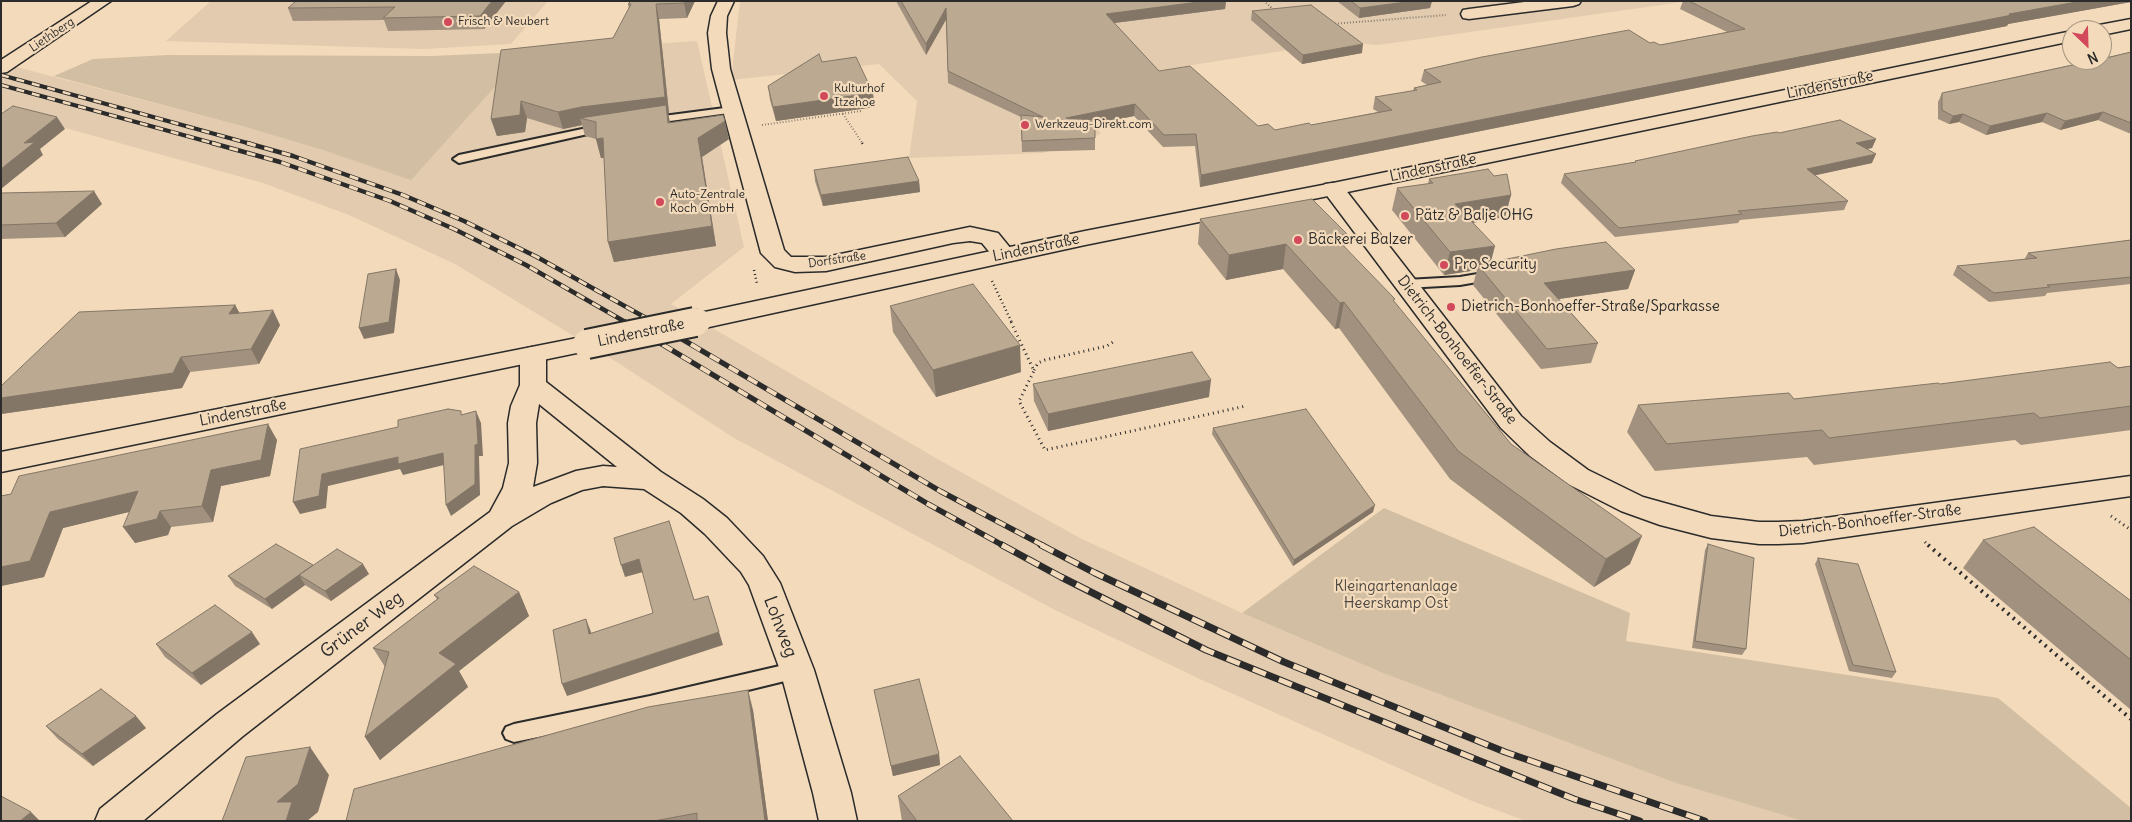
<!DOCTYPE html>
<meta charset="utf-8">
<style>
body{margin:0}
#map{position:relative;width:2132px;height:822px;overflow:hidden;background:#f3daba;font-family:Delius,sans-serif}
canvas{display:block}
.frame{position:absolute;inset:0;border:2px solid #2b2b2b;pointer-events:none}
.north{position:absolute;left:2062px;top:20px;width:50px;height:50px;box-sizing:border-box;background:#f3daba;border:1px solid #a39481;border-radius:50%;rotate:156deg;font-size:14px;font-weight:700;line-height:20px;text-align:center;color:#2b2b2b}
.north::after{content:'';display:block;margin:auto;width:18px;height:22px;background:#d1495b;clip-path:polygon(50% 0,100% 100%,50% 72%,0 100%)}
</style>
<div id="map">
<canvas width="2132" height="822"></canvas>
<div class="frame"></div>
<div class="north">N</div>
</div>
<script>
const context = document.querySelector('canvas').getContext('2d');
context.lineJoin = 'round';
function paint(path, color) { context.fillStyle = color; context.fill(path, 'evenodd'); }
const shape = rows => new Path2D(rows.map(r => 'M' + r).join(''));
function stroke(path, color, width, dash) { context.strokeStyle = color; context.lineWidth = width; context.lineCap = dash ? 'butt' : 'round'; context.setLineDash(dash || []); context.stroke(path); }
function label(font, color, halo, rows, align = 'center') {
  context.font = font + ' Delius,sans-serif'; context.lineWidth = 4.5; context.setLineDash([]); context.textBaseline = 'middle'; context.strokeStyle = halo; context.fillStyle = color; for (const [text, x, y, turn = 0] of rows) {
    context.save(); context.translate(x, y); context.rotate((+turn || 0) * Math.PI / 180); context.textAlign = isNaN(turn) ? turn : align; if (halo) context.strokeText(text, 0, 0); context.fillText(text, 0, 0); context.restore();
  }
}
paint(shape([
 [211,1,548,1,511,44,424,49,166,41],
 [740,1,1689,1,1378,45,1339,42,1135,74,1084,111,1101,134,1043,153,909,158,917,101,879,64,731,80],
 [697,41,744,247,671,304,941,461,1080,538,1242,613,1383,673,1676,783,1803,821,1526,821,1472,801,1202,680,1055,610,734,438,615,361,455,264,349,215,263,183,1,110,1,63,242,126,326,151,526,52]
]), '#e2cbae');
paint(shape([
 [526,52,411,180,326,151,242,126,54,76,93,59,168,55,431,56],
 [1384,508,1630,613,1626,641,1998,698,2131,808,2131,821,1803,821,1676,783,1383,673,1242,613]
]), '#d2bea2');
const lane = shape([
 [732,107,736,108,738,110,736,112,648,124,642,121,648,118,732,107],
 [606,124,612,127,610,129,459,163,453,159,459,155,606,124],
 [1495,271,1502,275,1500,278,1460,285,1406,288,1401,287,1399,284,1401,281,1406,280,1460,277,1495,271],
 [797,662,804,664,807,670,804,676,797,678,650,714,514,742,506,739,503,733,506,727,514,724,650,696,797,662]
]);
const street = shape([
 [92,1,111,1,7,72,1,73,1,60,92,1],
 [718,1,734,1,727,16,726,33,730,69,784,250,791,257,826,257,970,227,998,233,1016,255,1012,260,1004,262,996,260,982,243,970,241,953,243,826,271,795,272,775,267,761,253,712,69,708,33,711,16,718,1],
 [1532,1,1581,1,1579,4,1573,6,1469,19,1463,18,1461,14,1463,10,1469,9,1532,1],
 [1333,183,1341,184,1521,416,1550,442,1588,470,1643,497,1711,516,1759,522,1778,522,1803,521,2131,476,2131,496,1803,543,1778,544,1759,544,1711,538,1660,525,1621,511,1568,484,1530,456,1501,428,1322,189,1325,184,1333,183],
 [533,347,542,349,546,355,546,382,661,472,703,499,727,518,763,556,780,583,814,670,851,793,857,821,819,821,813,793,780,670,749,585,741,572,705,534,681,513,644,489,603,486,582,490,551,503,512,526,243,736,143,821,95,821,100,809,217,714,490,512,503,488,509,463,508,423,511,406,520,385,520,355,524,349,533,347],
 [539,404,617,467,603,466,576,471,533,487,537,463,536,423,539,404]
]);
const primary = shape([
 [2131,19,2131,29,2102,35,2102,30,2091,30,2094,26,2131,19],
 [2072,31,2072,41,1333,195,1085,245,700,329,691,326,687,321,691,316,700,313,1085,231,1333,183,2072,31],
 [587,336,596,339,600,344,596,349,1,472,1,452,587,336]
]);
stroke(lane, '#2b2b2b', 4);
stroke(street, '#2b2b2b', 3);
stroke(primary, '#2b2b2b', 3);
stroke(shape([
 [1264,1,1275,11],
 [1332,24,1446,15],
 [843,114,863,144],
 [762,125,861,111]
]), '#2b2b2b', 2, [0.5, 2.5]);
stroke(shape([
 [862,143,864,146],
 [754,270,757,284],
 [992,281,1012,323]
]), '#2b2b2b', 2.5, [1, 3]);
stroke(shape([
 [1011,322,1034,371,1019,401,1045,450,1246,406],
 [1034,370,1038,363,1045,360,1107,346,1113,342],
 [2111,516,2131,530],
 [1925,542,1929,546]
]), '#2b2b2b', 3, [1, 4]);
stroke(shape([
 [1928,545,2131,719]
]), '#2b2b2b', 4, [2, 5]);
paint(lane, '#f3daba');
paint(street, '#f3daba');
paint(primary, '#f3daba');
const railFar3 = shape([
 [1,75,251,144],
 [1,85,216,144]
]);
const railFar2 = shape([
 [212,143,280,162,390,201,454,229,526,265,627,323],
 [247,143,293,156,403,195,464,221,537,257,655,323]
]);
const railFar1 = shape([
 [625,322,928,504,1004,546],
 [653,322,940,491,1044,546]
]);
const rail = shape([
 [1002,545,1061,577,1206,650,1574,799,1640,821],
 [1041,545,1095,573,1284,662,1505,752,1705,821]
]);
stroke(railFar3, '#2b2b2b', 4);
stroke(railFar2, '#2b2b2b', 4.5);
stroke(railFar1, '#2b2b2b', 5.5);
stroke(rail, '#2b2b2b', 7);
stroke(railFar3, '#f3daba', 2.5, [8]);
stroke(railFar2, '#f3daba', 3, [9]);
stroke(railFar1, '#f3daba', 4, [11]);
stroke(rail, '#f3daba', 5, [14]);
const primaryBridgeFar1 = shape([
 [689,323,700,321]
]);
const primaryBridge = shape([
 [587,344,695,322]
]);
stroke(primaryBridgeFar1, '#2b2b2b', 26, []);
stroke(primaryBridge, '#2b2b2b', 32, []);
stroke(primaryBridgeFar1, '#f3daba', 22);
stroke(primaryBridge, '#f3daba', 28);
paint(shape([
 [492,1,506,1,484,29,388,31,384,20,293,21,288,8],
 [695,1,687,18,659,19,669,113,668,113,670,122,729,139,702,157,716,246,614,262,608,242,604,158,601,158,596,139,585,136,582,125,563,129,527,118,525,132,497,136,491,119,613,38,629,9,628,4],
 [896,1,1226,1,1225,9,1114,23,1159,71,1258,126,1275,130,1311,125,1378,112,1373,109,1375,97,1413,91,1414,88,1427,85,1421,81,1424,70,1650,43,1660,45,1727,32,1680,9,1683,1,2131,1,2131,2,2008,24,2007,26,1200,187,1195,146,1163,147,1134,116,1095,124,1095,150,1022,152,1021,117,948,83,946,19,926,55],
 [1337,1,1432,1,1430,8,1359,18],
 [1252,11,1362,53,1302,64,1251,20],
 [2131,52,2131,134,2098,120,2060,130,2042,122,1986,135,1959,122,1949,124,1938,119,1938,102,1942,93],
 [822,62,875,107,776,121,770,100,768,86],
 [1779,133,1876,139,1872,148,1866,149,1872,163,1815,175,1848,201,1844,210,1740,220,1738,223,1615,237,1561,183,1564,174,1635,162,1635,161],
 [814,170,919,181,920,192,823,206,815,181],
 [1429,179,1511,195,1505,217,1472,223,1490,263,1635,270,1628,289,1559,299,1598,343,1591,363,1541,369,1473,285,1477,270,1444,275,1392,210,1397,188,1428,184],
 [1,193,102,204,65,237,1,239],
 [1200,219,1344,247,1394,302,1511,444,1630,564,1594,587,1450,479,1339,328,1335,329,1283,269,1226,280,1198,244],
 [2131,240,2131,284,2047,293,2045,296,1989,302,1953,275,1957,266,2024,260,2028,253],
 [235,305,239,313,280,325,259,364,190,372,182,388,1,414],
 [890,306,1021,372,936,397,893,332],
 [2131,366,2131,430,2021,445,2015,440,1814,465,1807,457,1655,471,1627,432,1638,405,1794,399,1940,384],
 [1033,384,1209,397,1048,431,1034,401],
 [1213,428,1373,512,1293,566,1212,434],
 [277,440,270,476,221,486,213,522,171,527,168,535,135,543,129,512,63,528,44,577,1,586,1,496],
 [1983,540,2131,601,2131,710,1963,568],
 [1708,544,1746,649,1742,655,1692,648,1705,550],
 [1818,558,1896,672,1892,678,1849,671,1815,564],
 [313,566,369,574,331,601,305,585,272,609,235,586,228,576],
 [519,592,529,616,459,671,468,687,380,760,365,737,385,667,373,648,437,599,434,595],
 [156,644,260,644,201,685,165,657],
 [874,690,939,754,940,765,893,776],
 [753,710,768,821,346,821],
 [46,726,146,728,93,766,58,739],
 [898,796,1013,821,902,821]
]), '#a1917e');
paint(shape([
 [492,1,506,1,484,29,480,16],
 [684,1,695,1,687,18,684,3],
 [1206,1,1226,1,1225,9,1106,24,1106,14],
 [1414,1,1432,1,1430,8,1359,18,1360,8],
 [2082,1,2131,1,2131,2,2008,24,2007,26,1200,187,1201,175,2009,14],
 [656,4,659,19,669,113,668,113,670,124,580,118,582,125,563,129,558,112],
 [946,8,947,18,926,55,926,44],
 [1363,44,1362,53,1302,64,1303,55],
 [873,93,875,107,776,121,773,107],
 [521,101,527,118,525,132,497,136,491,119],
 [1135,104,1134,116,1066,130,1066,118],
 [2103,112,2098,120,2060,130,2065,121],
 [2047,113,2042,122,1986,135,1990,126],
 [1963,114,1959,122,1949,124,1953,116],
 [57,117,65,129,40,149,43,155,1,189,1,169,24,143],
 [725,121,729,139,702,157,716,246,614,262,608,242,698,138],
 [603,138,608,157,601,158,596,139],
 [1876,139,1872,148,1852,152,1856,143],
 [1876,154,1872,163,1803,178,1807,169],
 [919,181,920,192,823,206,821,195],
 [94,191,102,204,65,237,56,223],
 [1511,195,1505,217,1449,227,1455,204],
 [1347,234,1342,259,1334,236],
 [1286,244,1283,269,1226,280,1229,255],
 [1495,246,1489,269,1478,265,1477,270,1444,275,1450,252],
 [396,269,400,280,394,333,364,339,359,328],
 [1635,270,1628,289,1538,302,1544,283],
 [1344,302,1339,328,1335,329,1340,303],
 [235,305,243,319,229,314],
 [273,310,280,325,259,364,251,349],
 [1020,345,1021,372,936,397,933,370],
 [181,357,190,372,182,388,1,414,1,398],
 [1211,380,1209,397,1048,431,1048,414],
 [476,411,481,423,483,456,479,456,480,495,451,516,446,505,475,445],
 [268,424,277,440,270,476,221,486,213,522,202,506,211,470],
 [443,453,448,464,403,475,400,469,328,486,326,508,300,514,293,502,322,474,398,457],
 [138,491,149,507,63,528,44,577,1,586,1,567,50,512],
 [1375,505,1373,512,1293,566,1294,560],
 [160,511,171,527,168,535,135,543,123,527],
 [1642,536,1630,564,1594,587,1606,559],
 [639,559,643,572,625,577,621,565],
 [363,564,369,574,331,601,325,591],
 [313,565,299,575,305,585,272,609,265,599],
 [519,592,529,616,459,671,468,687,380,760,365,737,439,653],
 [586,619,591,632,594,646,589,634],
 [252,632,260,644,201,685,192,673],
 [719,632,723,645,567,696,562,684],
 [748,690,753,710,768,821,765,821],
 [136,716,146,728,93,766,82,754],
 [310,747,329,775,318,812,307,821,286,821,277,802],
 [939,754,940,765,893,776,891,766],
 [31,812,40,821,20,821]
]), '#837666');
const building = shape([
 [296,1,492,1,480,16,383,18,395,7,288,8,296,1],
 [631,1,684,1,684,3,656,4,665,97,581,107,558,112,521,101,520,115,491,119,501,50,613,38,631,4,628,4,631,1],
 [901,1,1206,1,1106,14,1159,71,1190,66,1258,126,1268,124,1275,130,1309,123,1311,125,1392,110,1375,97,1417,90,1414,88,1441,82,1424,70,1482,57,1629,30,1650,43,1654,42,1660,45,1745,29,1689,1,2082,1,2009,14,2012,15,1201,175,1196,134,1164,135,1135,104,1066,118,1095,120,1095,138,1022,141,1021,115,1043,117,948,71,946,8,926,44,901,1],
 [1351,1,1414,1,1360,8,1351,1],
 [1311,5,1363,44,1303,55,1252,11,1311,5],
 [2131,52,2131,123,2103,112,2065,121,2047,113,1990,126,1963,114,1953,116,1942,110,1942,93,2096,60,2102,60,2102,59,2131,52],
 [819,54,822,62,856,57,873,93,773,107,768,86,819,54],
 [666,105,668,123,723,115,725,121,698,138,712,226,608,242,603,138,596,139,596,122,580,118,666,105],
 [13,106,57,117,24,143,35,142,1,169,1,114,13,106],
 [1840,120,1876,139,1856,143,1876,154,1807,169,1848,201,1738,211,1742,214,1619,228,1564,174,1636,162,1635,161,1752,136,1777,132,1779,133,1840,120],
 [908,157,919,181,821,195,814,170,908,157],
 [1488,169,1494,176,1507,174,1511,195,1455,204,1495,246,1450,252,1397,188,1433,183,1429,179,1488,169],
 [94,191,56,223,1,225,1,193,94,191],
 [1312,199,1347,234,1334,236,1395,299,1393,300,1511,444,1642,536,1606,559,1458,451,1344,302,1340,303,1286,244,1229,255,1200,219,1312,199],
 [2131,240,2131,277,2047,285,2050,287,1994,293,1957,266,2037,258,2028,253,2131,240],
 [1606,242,1635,270,1544,283,1598,343,1547,349,1478,265,1556,249,1606,242],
 [396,269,389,322,359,328,368,274,396,269],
 [973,284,1020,345,933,370,890,306,973,284],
 [235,305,229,314,273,310,251,349,181,357,173,373,1,398,1,386,79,312,235,305],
 [1192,352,1211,380,1048,414,1033,384,1192,352],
 [2110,362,2118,368,2131,366,2131,406,2040,418,2034,413,1829,438,1822,430,1667,444,1638,405,1789,393,1794,399,1938,383,1940,384,2110,362],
 [448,409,461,411,461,415,476,411,478,444,475,445,475,484,446,505,443,453,398,464,398,457,322,474,319,496,293,502,300,449,398,427,398,420,448,409],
 [1306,409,1375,505,1294,560,1213,428,1306,409],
 [268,424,261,460,211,470,202,506,160,511,157,519,123,527,138,491,50,512,30,561,1,567,1,536,2,534,1,534,1,496,11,494,19,476,268,424],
 [669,521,694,600,708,596,719,632,562,684,553,630,586,619,589,634,653,613,639,559,621,565,614,538,669,521],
 [2034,527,2131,601,2131,660,1983,540,2034,527],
 [276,544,313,565,265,599,228,576,276,544],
 [1708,544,1754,558,1746,649,1695,641,1708,544],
 [337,549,363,564,325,591,299,575,337,549],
 [1818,558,1858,564,1896,672,1853,665,1818,558],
 [474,566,519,592,439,653,456,664,365,737,389,652,373,648,439,598,434,595,474,566],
 [215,605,252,632,192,673,156,644,215,605],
 [919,679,939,754,891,766,874,690,919,679],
 [101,689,136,716,82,754,46,726,101,689],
 [748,690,765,821,697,821,697,813,654,821,346,821,354,789,648,707,748,690],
 [310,747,298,784,277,802,292,802,286,821,222,821,246,757,310,747],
 [960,756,1013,821,917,821,898,796,960,756],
 [1,796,31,812,20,821,1,821,1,796]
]);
paint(building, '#bba992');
stroke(building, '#837666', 1);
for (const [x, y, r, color] of [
 [448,22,5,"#d1495b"],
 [824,96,5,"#d1495b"],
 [1025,125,5,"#d1495b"],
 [660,202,5,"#d1495b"],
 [1405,216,5,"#d1495b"],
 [1298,240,5,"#d1495b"],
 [1444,265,5,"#d1495b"],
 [1451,307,5,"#d1495b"]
]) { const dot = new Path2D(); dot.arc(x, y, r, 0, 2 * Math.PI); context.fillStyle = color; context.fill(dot); stroke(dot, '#f3daba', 2); }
label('12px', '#2b2b2b', '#f3daba', [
 ["Frisch & Neubert",458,22],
 ["Kulturhof",834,89],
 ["Itzehoe",834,103],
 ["Werkzeug-Direkt.com",1035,125],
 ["Auto-Zentrale",670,195],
 ["Koch GmbH",670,209]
], 'left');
label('12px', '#2b2b2b', '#f3daba', [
 ["Liethberg",52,35,-34],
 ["Dorfstraße",837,260,-8]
]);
label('15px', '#2b2b2b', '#f3daba', [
 ["Lindenstraße",1830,85,-12],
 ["Lindenstraße",1433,168,-12],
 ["Lindenstraße",1036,248,-12],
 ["Lindenstraße",641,333,-12],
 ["Dietrich-Bonhoeffer-Straße",1457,350,52],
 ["Lindenstraße",243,413,-11],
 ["Dietrich-Bonhoeffer-Straße",1870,521,-7]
]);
label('15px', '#2b2b2b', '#f3daba', [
 ["Pätz & Balje OHG",1415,216],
 ["Bäckerei Balzer",1308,240],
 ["Pro Security",1454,265],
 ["Dietrich-Bonhoeffer-Straße/Sparkasse",1461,307]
], 'left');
label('15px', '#4c4843', '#f3daba', [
 ["Kleingartenanlage",1396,587],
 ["Heerskamp Ost",1396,604]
]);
label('18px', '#2b2b2b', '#f3daba', [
 ["Grüner Weg",362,625,-37],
 ["Lohweg",780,627,69]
]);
</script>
